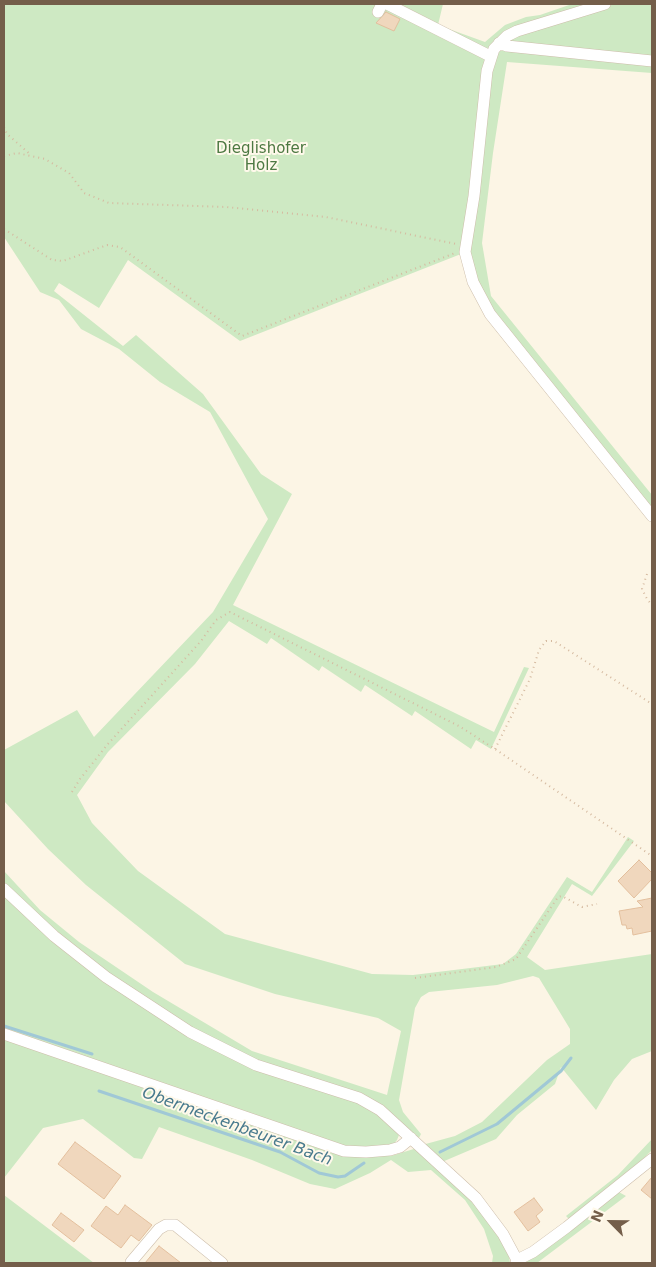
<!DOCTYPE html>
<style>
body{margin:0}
#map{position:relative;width:656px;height:1267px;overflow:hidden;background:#fcf5e5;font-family:"DejaVu Sans",sans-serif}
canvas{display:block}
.frame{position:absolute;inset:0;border:5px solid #745e4a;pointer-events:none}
.north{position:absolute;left:586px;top:1197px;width:50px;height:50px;-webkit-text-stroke:4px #fff9eb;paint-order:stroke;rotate:293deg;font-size:14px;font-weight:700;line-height:20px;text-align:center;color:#745e4a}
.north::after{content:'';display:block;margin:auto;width:18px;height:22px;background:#745e4a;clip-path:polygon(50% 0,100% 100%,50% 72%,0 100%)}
</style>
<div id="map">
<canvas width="656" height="1267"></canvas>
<div class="frame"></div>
<div class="north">N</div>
</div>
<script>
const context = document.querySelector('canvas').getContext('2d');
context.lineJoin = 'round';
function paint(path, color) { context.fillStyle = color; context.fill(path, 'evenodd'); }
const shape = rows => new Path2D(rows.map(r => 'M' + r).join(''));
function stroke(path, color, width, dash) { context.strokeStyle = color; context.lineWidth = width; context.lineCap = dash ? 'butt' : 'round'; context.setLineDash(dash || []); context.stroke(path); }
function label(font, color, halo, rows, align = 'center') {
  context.font = font + ' "DejaVu Sans",sans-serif'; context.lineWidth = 4; context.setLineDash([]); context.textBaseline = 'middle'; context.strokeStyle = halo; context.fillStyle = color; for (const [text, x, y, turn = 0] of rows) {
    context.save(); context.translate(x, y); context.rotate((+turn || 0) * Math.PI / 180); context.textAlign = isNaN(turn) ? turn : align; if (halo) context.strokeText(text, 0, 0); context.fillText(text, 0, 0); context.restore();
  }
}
paint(shape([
 [4,4,443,4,438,25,485,42,505,25,526,17,540,15,572,4,596,4,534,22,485,53,478,145,461,254,240,341,128,260,99,308,59,283,54,291,123,346,136,335,203,394,261,474,292,494,233,605,494,732,524,667,529,668,491,749,476,740,471,749,415,711,412,716,365,685,361,692,322,666,319,671,271,638,267,644,229,621,195,664,108,752,77,795,92,823,138,871,225,934,372,974,413,975,503,964,516,954,567,877,592,892,628,837,634,841,592,896,572,884,527,957,545,970,652,954,652,1051,632,1059,614,1080,596,1110,561,1067,555,1084,517,1115,496,1139,442,1162,422,1145,455,1136,482,1122,547,1060,570,1044,570,1029,539,978,533,976,497,985,429,992,421,997,415,1008,399,1100,403,1112,421,1134,419,1138,385,1108,261,1063,196,1031,93,962,16,896,4,883,4,871,40,910,79,942,153,992,252,1051,387,1095,401,1031,378,1018,275,994,185,964,86,885,48,849,4,801,4,750,77,710,94,737,213,612,268,519,210,412,160,382,119,349,81,329,59,300,40,292,4,237],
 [613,4,652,4,652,58,510,43,509,39],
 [503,50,652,64,652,73,507,62,493,153,482,243,491,296,652,495,652,511,490,308,480,292,469,251,490,67,495,53],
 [4,895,166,1023,352,1100,369,1108,396,1130,399,1135,397,1140,393,1145,373,1147,343,1146,4,1029],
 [4,1038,365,1156,391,1156,417,1148,472,1200,493,1226,509,1256,510,1263,492,1263,493,1256,484,1229,465,1200,431,1170,408,1172,391,1160,370,1173,335,1189,310,1184,252,1160,159,1127,142,1159,134,1158,83,1119,43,1128,4,1178],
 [652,1139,652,1150,640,1162,569,1219,566,1216,618,1175],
 [617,1191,626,1196,537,1263,525,1263],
 [4,1195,94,1263,4,1263]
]), '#cee9c3');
stroke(shape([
 [4,1026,92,1054],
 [99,1091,280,1152,319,1173,338,1177,345,1176,364,1163],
 [440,1152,497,1124,561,1071,571,1058]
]), '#a0c8d6', 3);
const building = shape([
 [386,12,400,19,394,31,376,23,386,12],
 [639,860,652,873,652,879,634,898,618,881,639,860],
 [652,898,652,931,633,935,632,928,627,929,626,925,622,925,619,911,643,907,637,901,652,898],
 [75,1142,121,1176,104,1199,58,1164,75,1142],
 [652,1177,652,1199,641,1190,652,1177],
 [534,1198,543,1210,536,1216,540,1222,528,1231,514,1212,534,1198],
 [125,1205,152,1225,139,1241,131,1235,121,1248,91,1226,106,1206,118,1215,125,1205],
 [61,1213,84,1230,74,1242,52,1225,61,1213],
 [159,1246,181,1263,145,1263,159,1246]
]);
paint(building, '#f0d7bd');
stroke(building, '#e3bf9d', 1);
const minor = shape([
 [387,4,490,56],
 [605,4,517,31,507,36,494,49,487,71,474,196,465,252,473,282,490,314,652,516],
 [378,12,382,4],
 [499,43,507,46,652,61],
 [4,889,54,936,106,977,190,1032,256,1065,359,1098,380,1110,476,1198,503,1234,517,1260,516,1263],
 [4,1034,344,1151,366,1152,390,1150,400,1147,411,1138],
 [517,1260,533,1252,567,1227,652,1159],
 [131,1262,159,1229,166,1225,175,1225,222,1263]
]);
stroke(minor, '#cdbeab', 12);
stroke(shape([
 [4,127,7,134,31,155],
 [4,156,17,153,45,159,69,173,84,193,109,203,226,207,326,217,456,244],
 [4,229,52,260,63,261,107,245,120,247,242,336,455,253],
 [647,574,642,589,647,599,652,605],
 [495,749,530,679,539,650,546,641,554,641,652,704],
 [72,792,80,779,107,745,201,641,216,620,230,612,459,726,495,749,652,856],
 [415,978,496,967,516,959,558,897,562,896,582,907,597,904]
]), '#d5baa0', 2, [1, 4]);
stroke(minor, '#fff', 11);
label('15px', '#4d7942', '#fff9eb', [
 ["Dieglishofer",261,149],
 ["Holz",261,166]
]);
label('italic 16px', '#487a8d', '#fff9eb', [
 ["Obermeckenbeurer Bach",237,1127,20]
]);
</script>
